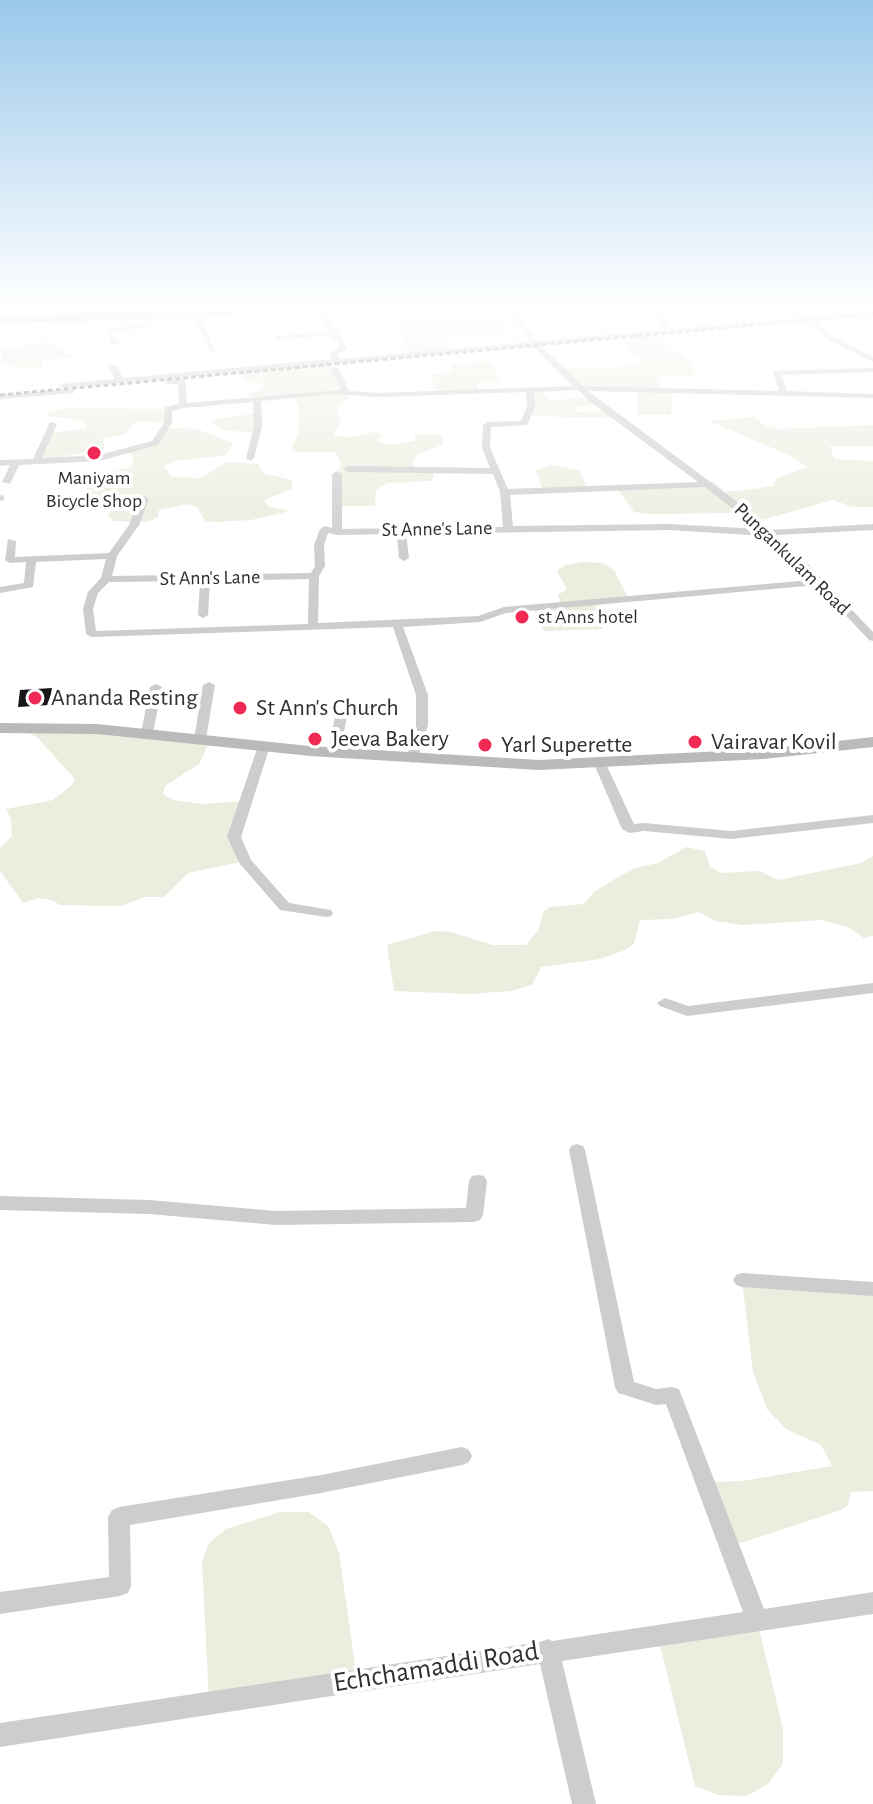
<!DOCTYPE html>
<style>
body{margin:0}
canvas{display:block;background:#fff}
</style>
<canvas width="873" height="1804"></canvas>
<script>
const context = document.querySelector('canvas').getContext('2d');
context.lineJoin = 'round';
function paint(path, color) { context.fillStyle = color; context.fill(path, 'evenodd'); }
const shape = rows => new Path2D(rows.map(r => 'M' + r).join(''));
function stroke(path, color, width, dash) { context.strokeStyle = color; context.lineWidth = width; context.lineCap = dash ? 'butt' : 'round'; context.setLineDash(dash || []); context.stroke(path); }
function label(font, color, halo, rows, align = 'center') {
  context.font = font + ' "Alegreya Sans",sans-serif'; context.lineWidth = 8; context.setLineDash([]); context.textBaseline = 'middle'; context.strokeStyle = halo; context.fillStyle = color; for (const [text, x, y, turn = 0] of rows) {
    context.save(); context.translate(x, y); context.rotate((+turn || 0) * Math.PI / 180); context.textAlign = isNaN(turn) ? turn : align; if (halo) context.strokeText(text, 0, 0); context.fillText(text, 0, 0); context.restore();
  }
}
paint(shape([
 [451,307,491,307,508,333,444,337,452,350,405,355,398,346,405,345,393,318],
 [576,307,627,307,630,316,614,324,597,324,580,318,581,313],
 [654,332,687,361,697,375,655,377,662,390,673,391,671,415,637,415,637,389,580,388,560,369,639,366,643,360,631,357,628,349,605,336],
 [47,341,74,357,45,360,41,361,42,367,33,369,0,365,3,349],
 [488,361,493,362,499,380,477,384,480,392,437,393,430,375,454,371,451,365,454,364],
 [328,362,342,379,349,399,337,407,340,421,334,435,350,437,374,432,381,434,378,442,393,445,415,441,415,435,421,434,441,435,443,445,418,454,412,463,416,468,435,470,432,481,387,483,376,490,375,506,337,506,337,474,341,465,336,452,297,452,292,447,299,431,299,409,294,397,257,400,248,394,263,388,264,384,242,379,242,370],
 [547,389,543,393,550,400,591,398,600,404,578,407,574,408,576,412,609,411,618,418,529,416,530,390],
 [71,408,168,409,168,423,137,421,125,434,103,439,105,449,36,461,49,433,85,429,86,424,81,420,48,416,48,412],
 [258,413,256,433,222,430,211,420],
 [754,417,766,426,780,429,873,425,873,446,830,446,834,459,873,461,873,507,852,507,833,500,758,521,748,513,647,514,634,512,616,487,714,482,725,492,754,489,773,486,777,478,807,467,791,456,709,421],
 [166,428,197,429,233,443,226,455,176,461,164,466,172,477,201,478,226,462,258,464,265,474,292,480,292,489,264,500,269,507,290,511,251,520,217,522,205,521,197,507,189,504,159,510,158,517,148,522,113,521,108,516,112,508,111,500,86,496,88,482,98,474,131,467,134,459,129,451,155,443],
 [552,465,579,470,587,488,543,490,536,470],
 [583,562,603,563,614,570,629,599,599,602,606,621,602,629,544,631,533,607,561,605,558,595,567,589,557,571,565,565],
 [18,728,210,741,199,764,165,786,163,794,173,800,203,804,245,801,234,837,245,861,188,873,164,897,145,897,121,906,60,905,52,900,38,898,23,903,0,871,0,848,12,836,11,819,6,809,53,800,71,786,75,779,37,737],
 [686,847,705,851,710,867,721,873,759,871,778,880,861,863,873,856,873,936,864,938,850,928,822,920,743,925,715,921,698,912,673,919,640,920,634,944,625,950,600,959,541,967,532,985,511,991,468,994,394,991,387,945,435,931,451,932,492,945,526,945,539,929,543,912,550,907,584,904,594,892,613,880,635,868,658,863],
 [742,1280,873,1289,873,1491,851,1492,848,1505,841,1510,729,1547,705,1482,742,1481,832,1466,821,1445,786,1429,767,1409,753,1372],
 [280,1512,309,1512,328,1526,339,1552,357,1679,209,1702,202,1561,209,1543,226,1529],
 [757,1620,783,1729,783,1764,768,1784,747,1796,718,1795,695,1786,658,1637]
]), '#e9eede');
paint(shape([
 [52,688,49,705,18,707,20,690]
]), '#171717');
paint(shape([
 [315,307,321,307,348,348,338,354,339,359,529,342,507,307,513,307,536,341,663,330,651,307,657,307,670,329,873,311,873,315,540,345,583,386,779,391,773,371,873,368,873,372,781,375,787,391,873,394,873,398,588,391,748,510,770,530,873,524,873,530,776,535,809,565,873,632,873,641,869,640,817,585,506,613,480,622,403,627,428,695,428,725,418,759,412,763,406,759,416,725,416,695,393,627,91,637,86,634,83,609,88,592,101,578,106,559,36,562,33,587,0,593,0,587,24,583,26,562,10,563,5,560,8,539,16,541,15,557,109,553,129,525,139,499,144,496,149,499,139,525,117,556,112,576,311,573,315,566,314,545,320,529,325,526,332,528,332,474,337,471,342,474,342,529,397,528,401,526,405,528,503,527,500,492,493,474,348,472,344,469,348,466,490,468,482,448,483,425,487,422,521,421,527,407,526,392,377,397,334,394,261,401,262,427,254,458,250,461,246,458,254,427,253,402,183,408,172,411,172,423,158,445,99,461,19,465,10,484,2,482,10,465,0,466,0,460,33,459,50,422,57,424,42,458,99,455,152,441,164,423,165,407,179,404,178,384,165,384,165,380,168,380,185,379,187,403,341,390,331,369,335,367,339,369,349,391,377,393,573,386,532,346,63,388,59,386,63,384,115,379,109,367,113,365,116,365,123,378,332,359,330,353,340,347,332,335,278,340,274,338,278,336,330,331,315,307],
 [578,390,588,400,698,482,508,489,490,448,491,427,527,425,535,407,534,392,578,390],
 [705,487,758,529,670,524,513,526,510,495,705,487],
 [670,530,765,536,811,580,504,607,478,616,318,623,319,576,325,566,324,545,328,533,337,535,397,534,399,558,404,561,409,558,406,534,670,530],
 [309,579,308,624,96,631,93,609,98,593,109,582,200,581,198,615,203,618,208,615,210,581,309,579],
 [192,311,199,313,216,353,209,351,192,311],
 [145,313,152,315,150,326,113,333,119,343,112,345,105,330,144,323,145,313],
 [815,321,833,336,873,357,873,362,827,340,811,323,815,321],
 [71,389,74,389,74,393,0,399,0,395,71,389],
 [0,495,4,496,4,500,0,501,0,495],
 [209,682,215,685,206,739,200,743,194,739,203,685,209,682],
 [156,684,162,687,153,733,147,737,141,733,150,687,156,684],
 [341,712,347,716,340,753,334,757,328,753,335,716,341,712],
 [264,742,270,746,241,837,251,860,289,903,331,910,333,913,331,916,326,917,280,910,240,864,227,837,258,746,264,742],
 [600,760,606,764,634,824,644,823,731,831,873,815,873,823,731,839,644,831,629,833,622,829,594,764,600,760],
 [873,983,873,993,687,1016,660,1006,657,1003,665,998,688,1006,873,983],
 [577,1144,583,1146,585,1150,634,1382,656,1389,672,1387,679,1389,764,1609,873,1592,873,1614,562,1661,596,1804,572,1804,540,1664,0,1747,0,1723,540,1642,548,1639,552,1641,743,1612,666,1404,656,1405,625,1395,618,1393,615,1387,569,1150,571,1146,577,1144],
 [478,1175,484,1176,487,1181,483,1215,480,1220,474,1222,276,1225,149,1214,0,1210,0,1196,149,1200,276,1211,466,1208,469,1181,472,1176,478,1175],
 [742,1273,873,1282,873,1296,742,1287,736,1285,733,1280,736,1275,742,1273],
 [462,1447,469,1450,472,1456,469,1462,462,1465,321,1493,130,1525,131,1586,128,1593,120,1596,0,1614,0,1592,109,1577,108,1517,112,1510,119,1507,321,1475,462,1447]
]), '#cdcdcd');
paint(shape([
 [0,723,97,724,310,746,539,760,764,749,873,737,873,747,764,759,539,770,310,756,97,734,0,733,0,723]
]), '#bababa');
paint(shape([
 [230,307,284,307,277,311,174,319,0,323,0,315,230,307]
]), '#979797');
stroke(shape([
 [0,395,873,314]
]), '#858585', 3, [5, 3]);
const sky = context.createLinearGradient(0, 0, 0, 559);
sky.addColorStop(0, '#9bc8eb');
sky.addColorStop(0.55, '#fff');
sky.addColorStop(1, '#ffffff00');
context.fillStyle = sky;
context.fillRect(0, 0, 873, 559);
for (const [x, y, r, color] of [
 [94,453,8,"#f02955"],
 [522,617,8,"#f02955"],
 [35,698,8,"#f02955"],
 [240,708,8,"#f02955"],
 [315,739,8,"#f02955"],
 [695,742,8,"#f02955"],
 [485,745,8,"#f02955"]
]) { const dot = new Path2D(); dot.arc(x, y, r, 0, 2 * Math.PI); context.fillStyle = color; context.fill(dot); stroke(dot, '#fff', 3); }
label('20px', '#303030', '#fff', [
 ["Maniyam",94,478],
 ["Bicycle Shop",94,501],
 ["st Anns hotel",538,617,"left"]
]);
label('20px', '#303030', '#fff', [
 ["St Anne's Lane",437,529,-1],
 ["Pungankulam Road",792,559,44],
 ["St Ann's Lane",210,578,-1]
]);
label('24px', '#303030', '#fff', [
 ["Ananda Resting",51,698],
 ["St Ann's Church",256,708],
 ["Jeeva Bakery",331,739],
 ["Vairavar Kovil",711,742],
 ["Yarl Superette",501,745]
], 'left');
label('28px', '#303030', '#fff', [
 ["Echchamaddi Road",436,1667,-9]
]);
</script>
